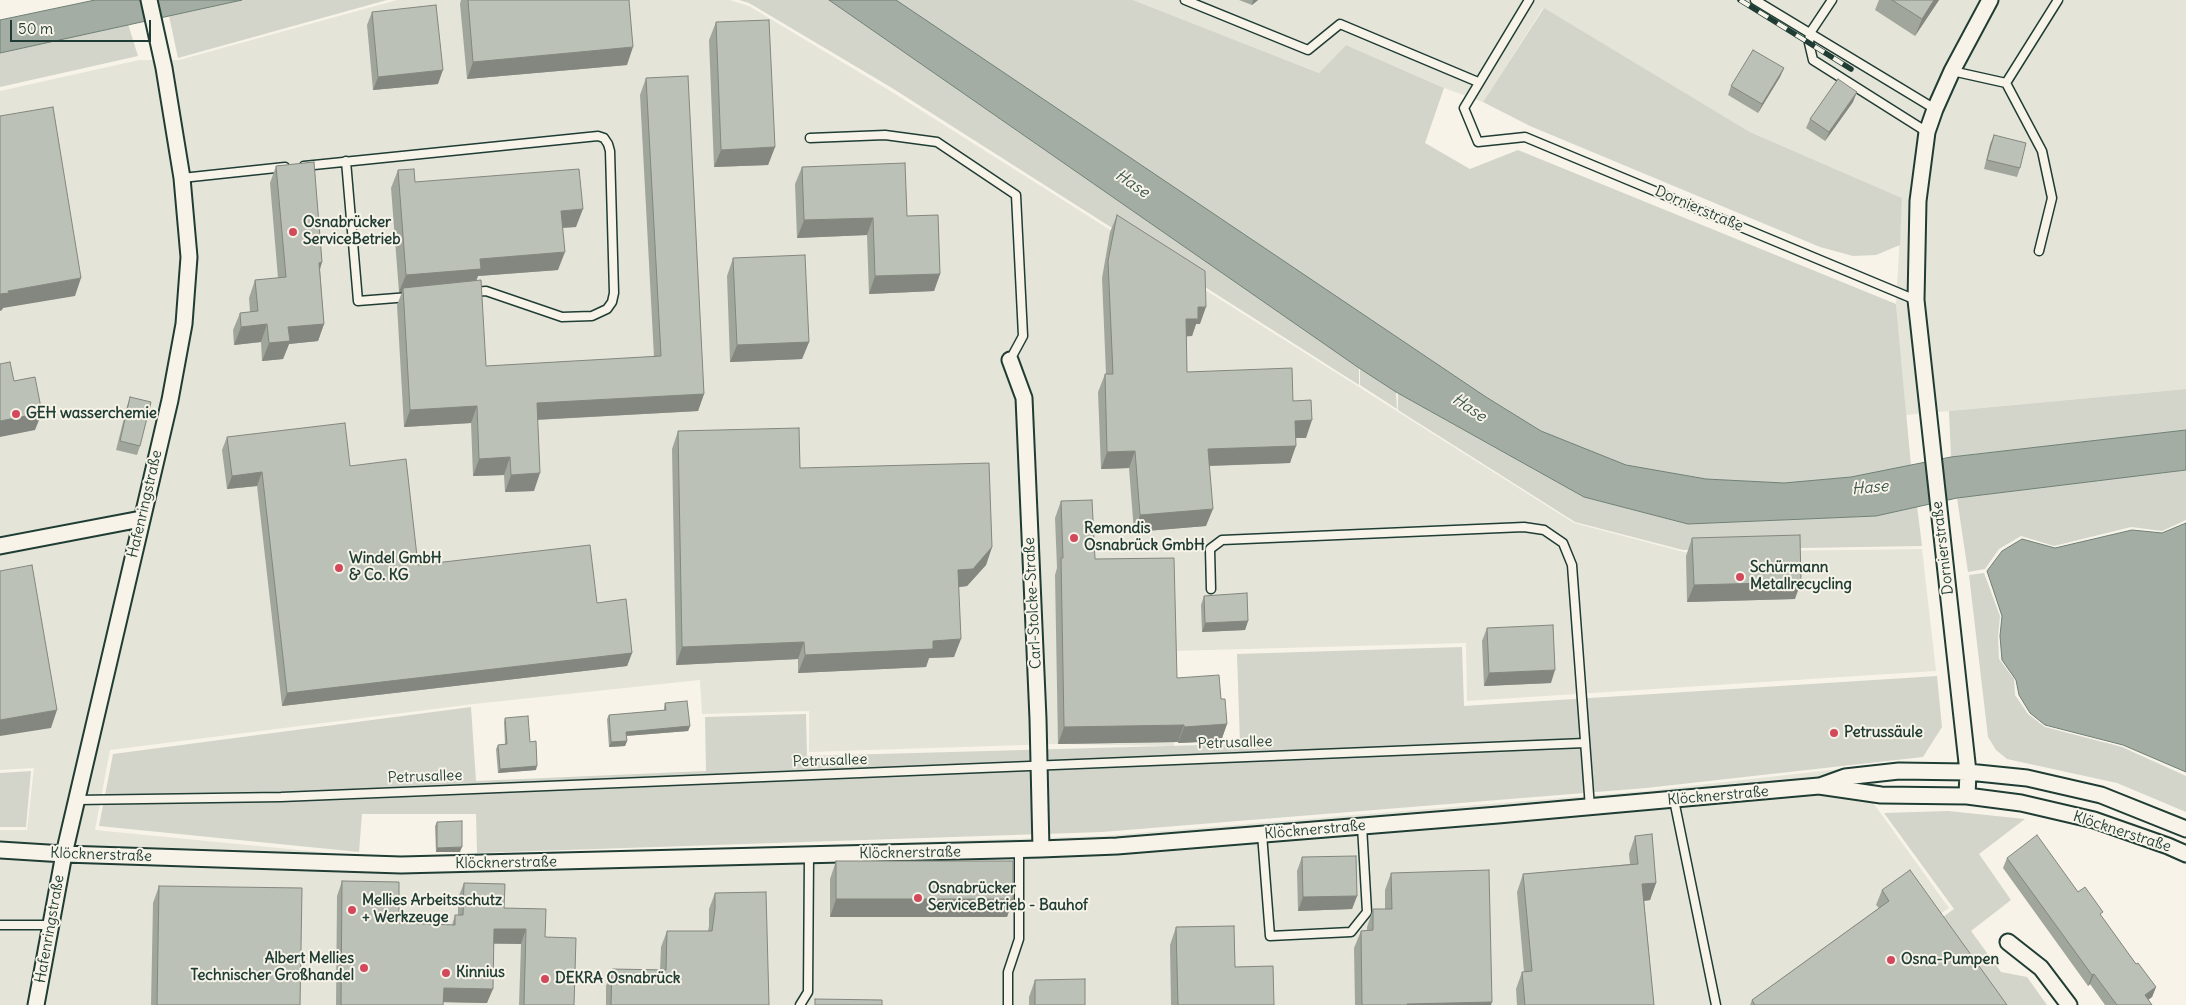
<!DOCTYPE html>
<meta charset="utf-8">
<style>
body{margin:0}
#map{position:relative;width:2186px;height:1005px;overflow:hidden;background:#f7f3e8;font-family:Delius,sans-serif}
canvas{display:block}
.scale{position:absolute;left:10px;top:20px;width:141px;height:22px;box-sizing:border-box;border:2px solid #1f3d34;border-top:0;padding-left:6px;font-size:15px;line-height:18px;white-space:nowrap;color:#1f3d34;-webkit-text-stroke:4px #f7f3e8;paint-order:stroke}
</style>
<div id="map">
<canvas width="2186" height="1005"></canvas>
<div class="scale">50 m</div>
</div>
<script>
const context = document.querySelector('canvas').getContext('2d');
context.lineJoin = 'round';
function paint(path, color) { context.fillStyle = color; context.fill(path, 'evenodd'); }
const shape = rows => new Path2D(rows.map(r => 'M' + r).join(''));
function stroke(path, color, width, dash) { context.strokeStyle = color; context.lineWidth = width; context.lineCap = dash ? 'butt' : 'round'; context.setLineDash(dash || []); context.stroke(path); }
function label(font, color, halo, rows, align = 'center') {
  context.font = font + ' Delius,sans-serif'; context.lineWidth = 4; context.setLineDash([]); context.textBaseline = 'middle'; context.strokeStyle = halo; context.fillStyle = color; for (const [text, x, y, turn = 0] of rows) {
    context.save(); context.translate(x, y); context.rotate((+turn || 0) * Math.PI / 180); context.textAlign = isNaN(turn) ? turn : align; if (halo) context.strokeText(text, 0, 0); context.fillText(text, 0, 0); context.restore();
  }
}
paint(shape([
 [397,0,730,0,749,6,892,92,1574,523,1684,552,1922,549,1936,671,1467,701,1466,643,1172,651,1174,746,1056,744,809,752,809,711,702,714,700,680,474,704,110,750,95,830,360,856,477,856,1102,836,1646,791,1848,768,1949,908,1932,920,1992,1005,0,1005,0,830,27,830,34,768,0,770,0,91,139,60,179,60],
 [1133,0,2186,0,2186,389,1906,415,1896,304,1902,198,1750,132,1543,8,1483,102,1444,88,1346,45,1319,73]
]), '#e5e4d9');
paint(shape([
 [242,0,387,0,178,58,169,16],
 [739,0,829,0,1359,368,1359,385,892,88,749,3],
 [896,0,1133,0,1319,73,1346,45,1444,88,1425,143,1470,169,1518,150,1896,304,1911,466,1851,477,1784,483,1706,479,1626,465,1541,431,1486,397],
 [1544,8,1750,132,1902,198,1900,245,1876,255,1853,256,1820,247,1530,126,1483,102],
 [128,24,138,56,0,87,0,53],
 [1360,369,1396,392,1397,409,1360,385],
 [2186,389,2186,430,1951,457,1949,411],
 [1398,393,1584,497,1688,524,1876,516,1917,506,1922,546,1683,550,1575,522,1398,410],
 [2186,470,2186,520,2162,531,2131,527,2054,546,2021,536,1999,549,1985,569,1968,572,1957,498],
 [1984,573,2000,616,1998,637,1999,659,2014,679,2015,695,2028,714,2045,727,2122,747,2186,776,2186,812,2117,783,2007,759,1996,750,1988,737,1969,575],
 [1462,647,1464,706,1937,676,1942,727,1923,757,1646,788,1102,832,477,853,476,814,362,814,359,852,99,826,113,754,471,707,476,781,706,771,705,717,806,714,807,756,1240,744,1237,654],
 [31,771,26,827,0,827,0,773],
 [1948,811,2025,819,1979,854,2011,900,1971,931,2001,972,2027,977,2047,1005,1997,1005,1936,922,1954,909,1884,813]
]), '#d3d5ca');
const water = shape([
 [95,0,242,0,0,53,0,20,95,0],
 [829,0,896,0,1486,397,1541,431,1626,465,1706,479,1784,483,1851,477,1951,457,2186,430,2186,470,1957,498,1876,516,1688,524,1584,497,1396,392,1359,368,829,0],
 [2186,523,2186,772,2123,745,2045,725,2030,713,2019,695,2016,680,2002,660,2000,636,2002,616,1987,571,2002,551,2022,539,2055,548,2132,530,2162,533,2186,523]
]);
paint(water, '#a4ada3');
stroke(water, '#6f8077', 1);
const lane = shape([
 [1185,0,1308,50,1340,24,1478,82],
 [1529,0,1464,108,1478,142,1525,137,1916,300],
 [1755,0,1935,109],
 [1832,0,1810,33,1809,43,1813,60,1927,132],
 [1952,71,2006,83,2042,151,2052,198,2039,251],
 [2006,83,2058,0],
 [810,138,885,135,937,142,1016,195,1023,336,1010,360],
 [346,161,358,301,409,297],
 [304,166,598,136,604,138,608,144,610,151,614,293,612,302,607,309,592,316,562,317,486,291,473,292],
 [182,178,285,167],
 [1211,589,1210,549,1222,540,1524,527,1544,530,1563,543,1572,565,1590,808],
 [76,800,281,797,1585,743],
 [1674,800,1716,1005],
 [1262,834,1270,936,1351,932,1367,912,1362,826],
 [0,925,51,925],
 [800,1005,808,992,809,855],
 [1008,1005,1008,972,1019,939,1019,850]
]);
const street = shape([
 [1010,360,1024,398,1038,719,1041,849],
 [0,546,141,519],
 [1820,786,1845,777,1899,771,1968,772,2027,778,2101,795,2186,829],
 [1967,796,1968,772,1916,300,1918,201,1927,132,1935,109,1952,71,1990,0],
 [0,850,64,854,401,865,1041,849,1117,846,1498,815,1819,786,1881,795,1967,796,2021,803,2094,820,2168,846,2186,854],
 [2008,942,2041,968,2069,1005],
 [36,1005,64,854,170,400,184,324,189,257,182,178,164,68,149,0]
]);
stroke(lane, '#1f3d34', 11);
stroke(street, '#1f3d34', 19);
stroke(lane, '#f7f3e8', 8);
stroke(street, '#f7f3e8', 15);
const rail = shape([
 [1740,0,1851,69]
]);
stroke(rail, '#1f3d34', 5.5);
stroke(rail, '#f7f3e8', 4, [11]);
paint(shape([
 [461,0,629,0,627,65,467,79,460,4],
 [1239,0,1258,0,1252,5],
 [1879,0,1939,0,1915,36,1875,10],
 [372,12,438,84,373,90,367,25],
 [716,22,775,147,768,165,714,167,709,40],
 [1784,68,1780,77,1758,113,1728,95,1731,86],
 [646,78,704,394,698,411,537,420,534,491,505,492,504,475,473,476,471,423,404,427,397,305,402,292,399,292,391,188,398,170,415,182,576,227,563,228,558,270,478,276,476,281,486,366,654,357,640,95],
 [1853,102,1825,141,1806,128,1810,119],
 [1994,135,2020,168,2017,177,1984,169,1990,144],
 [276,166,322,262,320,270,324,324,318,341,289,344,283,359,262,361,261,342,234,345,233,330,240,313,250,312,249,298,255,280,278,278,270,183],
 [802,167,907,216,940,274,934,291,869,294,867,235,797,238,795,184],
 [1117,215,1200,324,1196,324,1192,336,1186,336,1187,372,1293,401,1306,438,1296,438,1290,463,1209,466,1206,526,1134,532,1129,468,1101,469,1098,392,1105,374,1106,374,1102,278,1110,232],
 [733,258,809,342,802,359,730,362,727,276],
 [130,397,140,446,137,455,116,450,127,406],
 [678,431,800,468,992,547,986,565,967,586,959,587,954,657,929,658,926,667,798,673,798,659,676,665,672,449],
 [227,437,350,466,418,565,632,653,627,666,282,706,257,486,227,489,222,450],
 [1061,501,1095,559,1177,678,1221,699,1227,724,1221,741,1178,743,1178,742,1058,744,1055,575,1057,568,1055,518],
 [1692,538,1795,599,1687,602,1686,556],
 [1204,596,1248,621,1245,630,1202,632,1201,605],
 [1487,628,1551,683,1484,686,1482,641],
 [665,703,690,726,688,731,626,736,627,741,625,746,609,747,607,719,609,715,664,710,664,707],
 [505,718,530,742,536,770,498,773,496,749,498,745,505,744,504,722],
 [437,822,460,852,436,852,435,826],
 [1635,836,1656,883,1650,900,1644,901,1654,1005,1517,1005,1516,989,1522,972,1524,972,1517,892,1523,874,1630,864,1629,854],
 [1302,857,1357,896,1352,909,1298,911,1297,871],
 [2007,858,2078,892,2101,916,2136,964,2156,987,2152,997,2148,1000,2152,1005,2105,1005,2090,984,2088,986,2003,868],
 [836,861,1013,899,1007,917,830,917,830,879],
 [1391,873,1491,1005,1355,1005,1354,948,1361,931,1367,930,1367,927,1373,909,1385,909,1385,890],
 [342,881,399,923,452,925,455,915,458,915,458,898,464,883,504,908,545,937,574,1005,519,1005,521,944,494,944,487,1003,443,1002,443,1005,336,1005,337,896],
 [159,886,300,1005,151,1005,153,903],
 [1882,890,2007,1005,1750,1005,1752,1000,1879,908,1876,905],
 [715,893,769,1005,606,1005,606,986,612,969,660,970,661,947,667,931,708,931,709,926,709,909],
 [1176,927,1235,967,1274,1005,1171,1005,1170,945],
 [1035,980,1085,1005,1029,1005,1029,997]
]), '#a1a69d');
paint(shape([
 [1253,0,1258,0,1252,5],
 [1934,0,1939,0,1915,36,1922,19],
 [633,47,627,65,467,79,473,62],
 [1784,68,1780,77,1758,113,1762,104],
 [443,70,438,84,373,90,378,77],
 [1857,92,1853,102,1825,141,1829,132],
 [775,147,768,165,714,167,721,150],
 [583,209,576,227,555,228,561,211],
 [873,218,867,235,797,238,804,220],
 [565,252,558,270,478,276,474,286,403,288,402,292,399,292,406,275,480,259],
 [322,262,316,280,319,263],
 [940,274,934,291,869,294,875,276],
 [81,278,75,296,3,308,2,310,0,311,0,294,8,291],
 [1198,307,1206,307,1200,324,1196,324,1192,336,1180,337,1186,319],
 [267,324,261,342,234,345,241,327],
 [324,324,318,341,289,344,283,359,262,361,269,343,288,327],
 [809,342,802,359,730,362,737,345],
 [704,394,698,411,530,420,537,403],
 [477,406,471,423,404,427,410,410],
 [42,413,35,430,0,437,0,421],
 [1312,420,1306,438,1289,438,1295,421],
 [1296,446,1290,463,1202,466,1208,449],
 [1135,451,1129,468,1101,469,1107,452],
 [510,457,504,475,473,476,479,459],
 [262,472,257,486,227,489,232,476],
 [540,473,534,491,505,492,511,475],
 [1213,509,1206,526,1134,532,1140,515],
 [992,547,986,565,967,586,952,588,958,570],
 [1801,582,1795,599,1687,602,1694,585],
 [1248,621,1245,630,1202,632,1205,623],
 [961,639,954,657,929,658,926,667,798,673,805,655,933,641],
 [804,642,798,659,676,665,682,647],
 [632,653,627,666,282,706,287,693],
 [1555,670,1551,683,1484,686,1489,673],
 [57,710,51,728,0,736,0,720],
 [1227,724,1221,741,1178,743,1184,727],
 [1184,725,1178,742,1058,744,1064,727],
 [690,726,688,731,624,736,626,732],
 [627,741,625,746,609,747,611,742],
 [537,766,536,770,498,773,500,769],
 [462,847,460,852,436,852,437,848],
 [1656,883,1650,900,1636,902,1642,884],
 [1357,896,1352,909,1298,911,1303,897],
 [836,899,1013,899,1007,917,830,917],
 [494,929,526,929,521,944,489,943],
 [2094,974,2090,984,2088,986,2092,975],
 [2156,987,2152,997,2141,1005,2145,995],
 [444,988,493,989,487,1003,438,1002],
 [1492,1002,1491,1005,1407,1005,1407,1004]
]), '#83877f');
const building = shape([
 [468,0,629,0,633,47,473,62,468,0],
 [1892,0,1934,0,1922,19,1892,0],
 [436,5,443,70,378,77,372,12,436,5],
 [769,20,775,147,721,150,716,22,769,20],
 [1753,50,1784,68,1762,104,1731,86,1753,50],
 [688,76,704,394,537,403,540,473,511,475,510,457,479,459,477,406,410,410,403,288,481,280,486,366,661,356,646,78,688,76],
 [1838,79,1857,92,1829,132,1810,119,1838,79],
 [53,107,81,278,8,291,9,293,0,294,0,116,53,107],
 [1994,135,2026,143,2020,168,1987,160,1994,135],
 [314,162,322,262,319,263,324,324,288,327,290,341,269,343,267,324,241,327,240,313,258,311,255,280,286,277,276,166,314,162],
 [905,163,907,216,938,215,940,274,875,276,873,218,804,220,802,167,905,163],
 [414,169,415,182,579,169,583,209,561,211,565,252,480,259,481,269,406,275,398,170,414,169],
 [1117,215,1205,271,1206,307,1198,307,1198,319,1186,319,1187,372,1292,368,1293,401,1311,400,1312,420,1295,421,1296,446,1208,449,1213,509,1140,515,1135,451,1107,452,1105,374,1113,374,1108,261,1117,215],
 [805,255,809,342,737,345,733,258,805,255],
 [10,362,14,381,35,377,42,413,0,421,0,364,10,362],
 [130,397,151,402,140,446,120,441,130,397],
 [345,423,350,466,406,459,418,565,590,545,597,603,626,599,632,653,287,693,262,472,232,476,227,437,345,423],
 [799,428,800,468,989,463,992,547,973,569,958,570,961,639,933,641,933,649,805,655,804,642,682,647,678,431,799,428],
 [1092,500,1095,559,1174,558,1177,678,1219,675,1221,699,1225,699,1227,724,1184,727,1184,725,1064,727,1061,558,1063,558,1061,501,1092,500],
 [1800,535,1801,582,1694,585,1692,538,1800,535],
 [32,565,57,710,0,720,0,571,32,565],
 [1247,593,1248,621,1205,623,1204,596,1247,593],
 [1553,625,1555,670,1489,673,1487,628,1553,625],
 [687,701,690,726,626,732,627,741,611,742,609,715,666,710,665,703,687,701],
 [528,716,530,742,536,741,537,766,500,769,498,745,507,744,505,718,528,716],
 [462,821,462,847,437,848,437,822,462,821],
 [1652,834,1656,883,1642,884,1654,1005,1525,1005,1522,972,1532,971,1523,874,1638,864,1635,836,1652,834],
 [2037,835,2078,892,2085,887,2103,912,2100,914,2136,964,2138,963,2156,987,2145,995,2152,1005,2117,1005,2094,974,2092,975,2007,858,2037,835],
 [1356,856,1357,896,1303,897,1302,857,1356,856],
 [836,861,1013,861,1013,899,836,899,836,861],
 [1489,870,1492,1002,1407,1004,1407,1005,1362,1005,1361,931,1373,930,1373,909,1392,909,1391,873,1489,870],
 [1910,870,2007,1005,1755,1005,1752,1000,1889,901,1882,890,1910,870],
 [342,881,399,882,399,923,455,925,455,915,463,915,464,883,505,884,504,908,546,909,545,937,576,938,574,1005,524,1005,526,929,494,929,493,989,444,988,443,1005,341,1005,342,881],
 [159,886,302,888,300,1005,157,1005,159,886],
 [766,892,769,1005,611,1005,612,969,666,970,667,931,712,931,715,909,715,893,766,892],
 [1234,926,1235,967,1273,966,1274,1005,1178,1005,1176,927,1234,926],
 [1085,979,1085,1005,1035,1005,1035,980,1085,979],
 [815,999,882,1000,882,1005,815,1005,815,999]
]);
paint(building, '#bbc1b6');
stroke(building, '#83877f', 1);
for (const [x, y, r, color] of [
 [293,232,5,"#d1495b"],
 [16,414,5,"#d1495b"],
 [1074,538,5,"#d1495b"],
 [339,568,5,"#d1495b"],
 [1740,577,5,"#d1495b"],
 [1834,733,5,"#d1495b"],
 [918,898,5,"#d1495b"],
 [352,910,5,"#d1495b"],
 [1891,960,5,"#d1495b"],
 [364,968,5,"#d1495b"],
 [446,973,5,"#d1495b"],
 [545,979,5,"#d1495b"]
]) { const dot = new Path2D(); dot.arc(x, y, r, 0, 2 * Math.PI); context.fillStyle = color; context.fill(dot); stroke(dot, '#f7f3e8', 2); }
label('15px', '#1f3d34', '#f7f3e8', [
 ["Dornierstraße",1699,209,23],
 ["Hafenringstraße",145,504,-77],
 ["Dornierstraße",1943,548,-97],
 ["Carl-Stolcke-Straße",1033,603,-93],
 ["Petrusallee",1235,743,-2],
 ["Petrusallee",830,761,-2],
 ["Petrusallee",425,777,-2],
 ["Klöcknerstraße",1718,796,-5],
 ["Klöcknerstraße",1315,830,-5],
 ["Klöcknerstraße",2122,832,18],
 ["Klöcknerstraße",910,853,-1],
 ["Klöcknerstraße",101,855,2],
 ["Klöcknerstraße",506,863,-1],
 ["Hafenringstraße",50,929,-80]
]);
label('bold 15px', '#1f3d34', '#f7f3e8', [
 ["Osnabrücker",303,223],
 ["ServiceBetrieb",303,240],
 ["GEH wasserchemie",26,414],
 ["Remondis",1084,529],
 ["Osnabrück GmbH",1084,546],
 ["Windel GmbH",349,559],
 ["& Co. KG",349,576],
 ["Schürmann",1750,568],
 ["Metallrecycling",1750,585],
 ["Petrussäule",1844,733],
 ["Osnabrücker",928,889],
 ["ServiceBetrieb - Bauhof",928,906],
 ["Mellies Arbeitsschutz",362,901],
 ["+ Werkzeuge",362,918],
 ["Albert Mellies",354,959,"right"],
 ["Technischer Großhandel",354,976,"right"],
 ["Osna-Pumpen",1901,960],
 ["Kinnius",456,973],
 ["DEKRA Osnabrück",555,979]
], 'left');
label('italic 16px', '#405950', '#f7f3e8', [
 ["Hase",1132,184,34],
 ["Hase",1469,408,34],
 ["Hase",1870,488,-5]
]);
</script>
